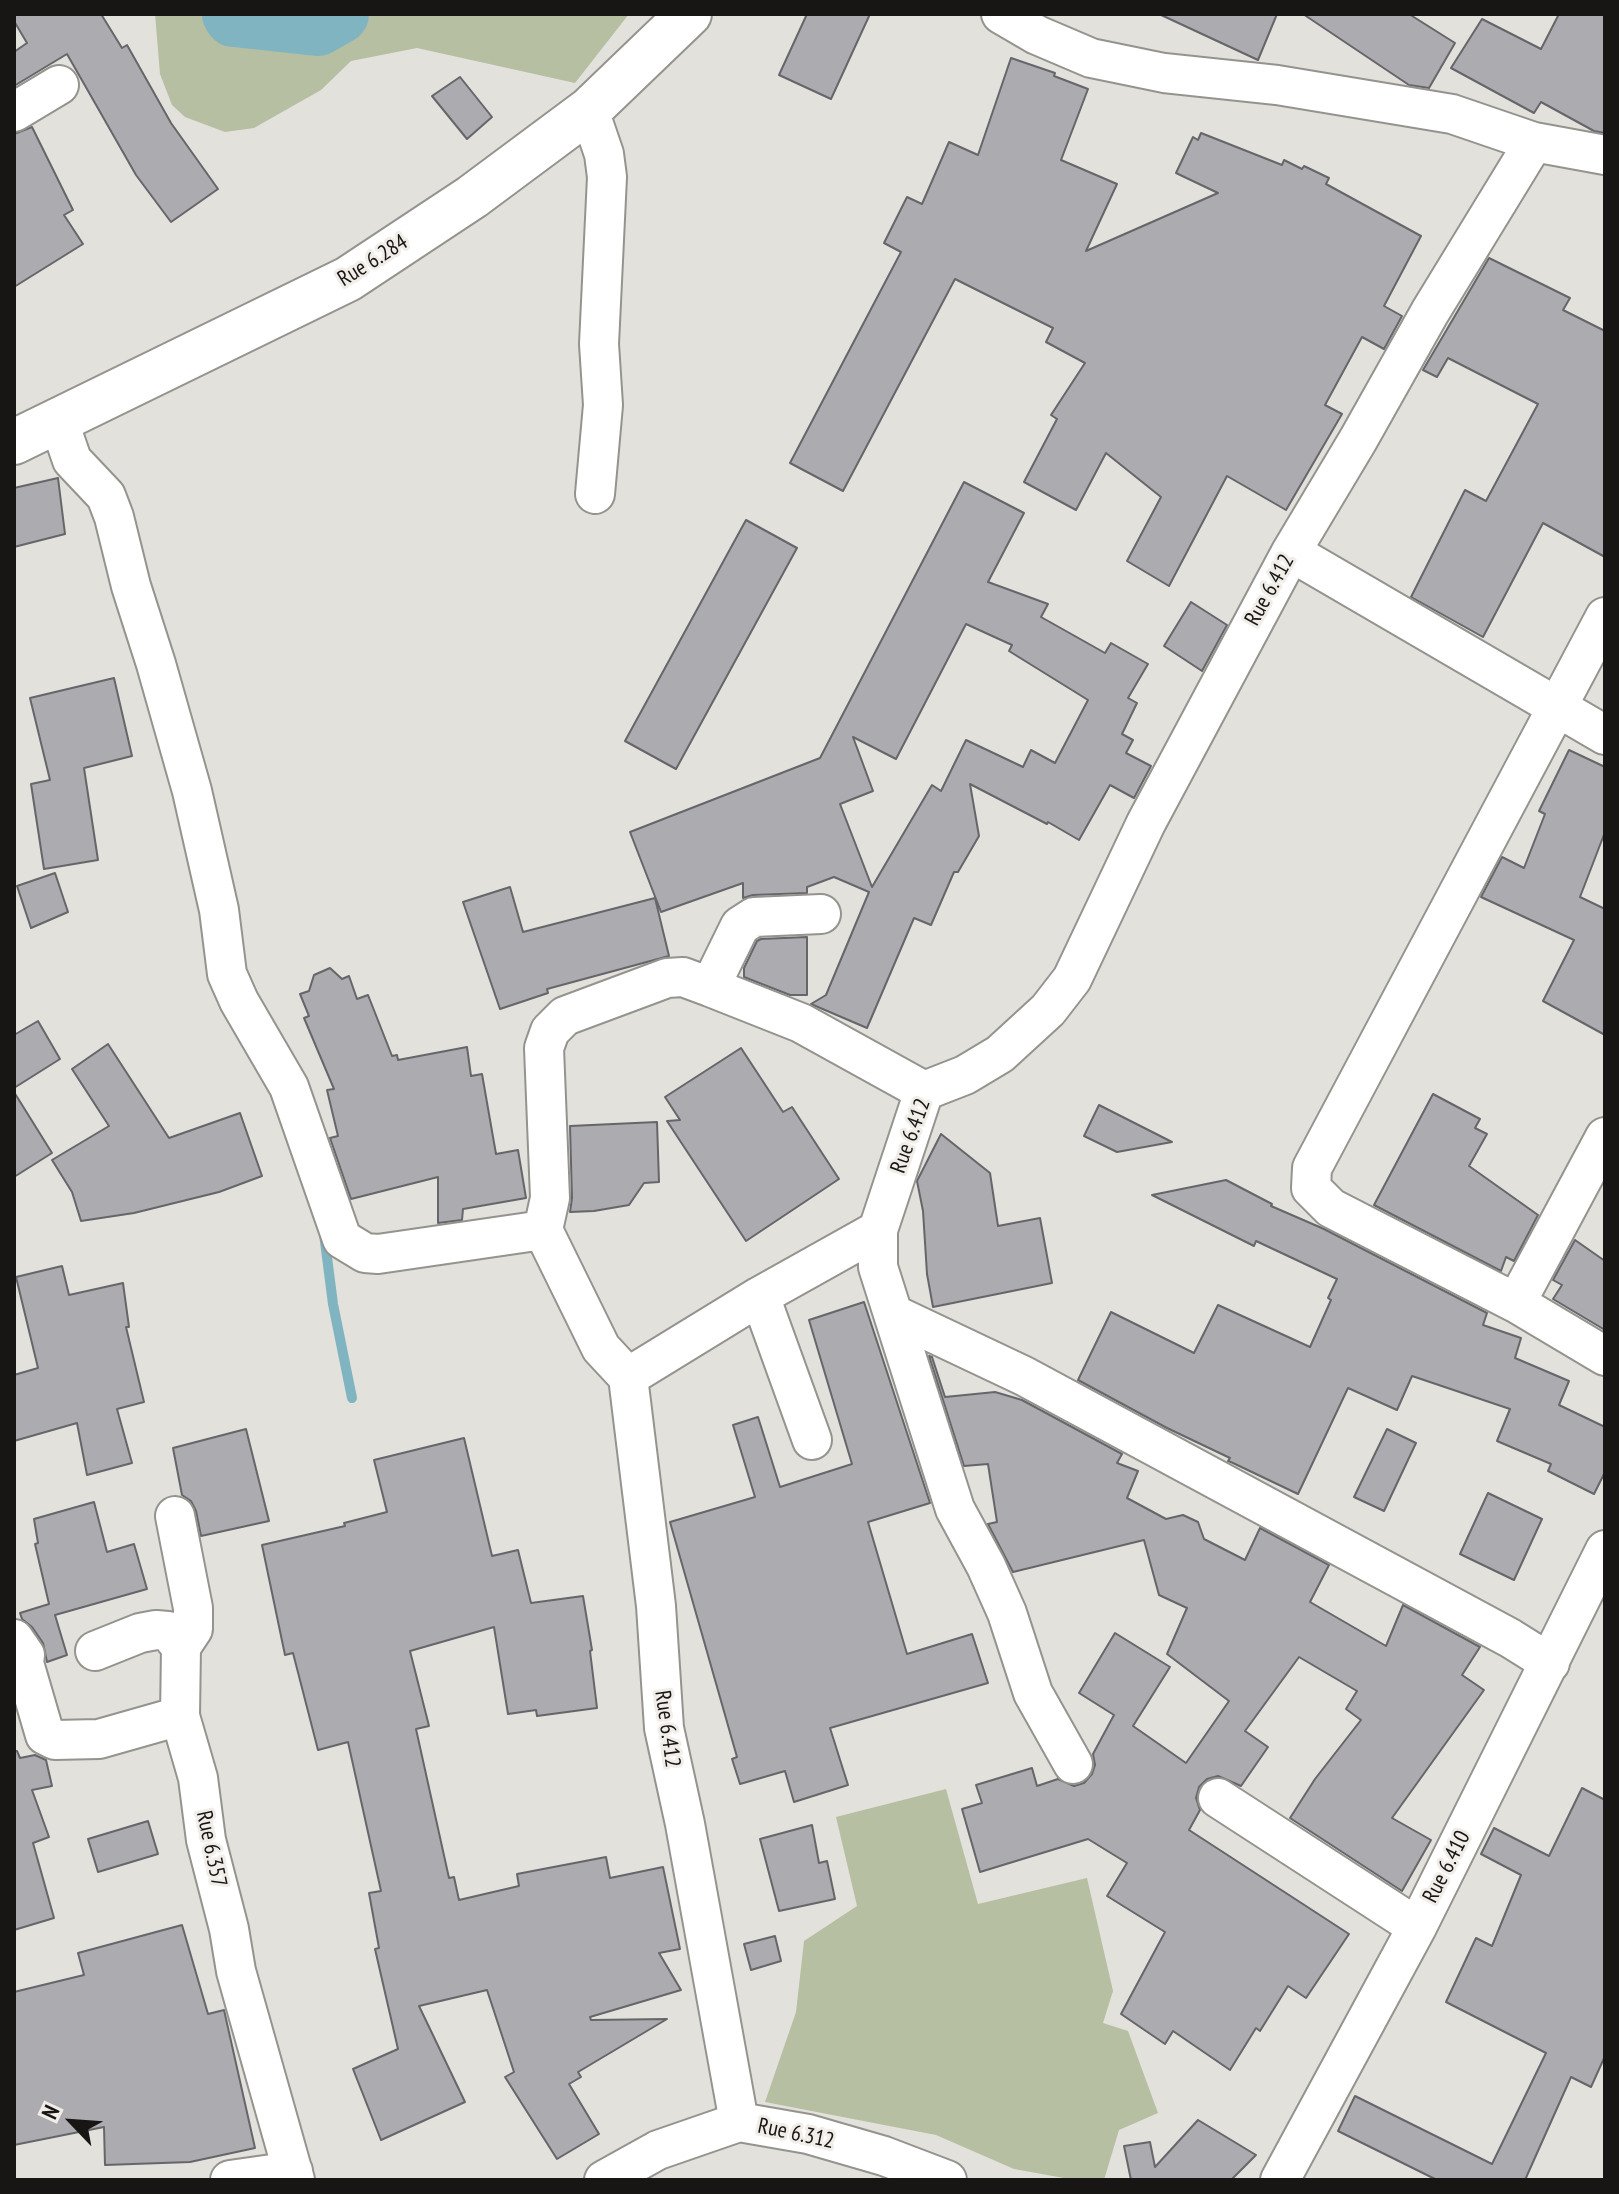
<!DOCTYPE html>
<style>
body{margin:0}
#map{position:relative;width:1619px;height:2194px;overflow:hidden;background:#e3e1dc;font-family:"PT Sans Narrow",sans-serif}
canvas{display:block}
.frame{position:absolute;inset:0;border:16px solid #171614;pointer-events:none}
.north{position:absolute;left:32px;top:2082px;width:80px;height:80px;-webkit-text-stroke:6px #f1eee9;paint-order:stroke;rotate:295deg;font-size:22px;font-weight:700;line-height:32px;text-align:center;color:#171614}
.north::after{content:'';display:block;margin:auto;width:28px;height:36px;background:#171614;clip-path:polygon(50% 0,100% 100%,50% 72%,0 100%)}
</style>
<div id="map">
<canvas width="1619" height="2194"></canvas>
<div class="frame"></div>
<div class="north">N</div>
</div>
<script>
const context = document.querySelector('canvas').getContext('2d');
context.lineJoin = 'round';
function paint(path, color) { context.fillStyle = color; context.fill(path, 'evenodd'); }
const shape = rows => new Path2D(rows.map(r => 'M' + r).join(''));
function stroke(path, color, width, dash) { context.strokeStyle = color; context.lineWidth = width; context.lineCap = dash ? 'butt' : 'round'; context.setLineDash(dash || []); context.stroke(path); }
function label(font, color, halo, rows, align = 'center') {
  context.font = font + ' "PT Sans Narrow",sans-serif'; context.lineWidth = 6; context.setLineDash([]); context.textBaseline = 'middle'; context.strokeStyle = halo; context.fillStyle = color; for (const [text, x, y, turn = 0] of rows) {
    context.save(); context.translate(x, y); context.rotate((+turn || 0) * Math.PI / 180); context.textAlign = isNaN(turn) ? turn : align; if (halo) context.strokeText(text, 0, 0); context.fillText(text, 0, 0); context.restore();
  }
}
paint(shape([
 [155,14,629,14,575,83,417,48,351,61,321,90,254,128,225,132,185,117,172,105,160,74],
 [946,1789,978,1904,1087,1878,1113,1991,1103,2023,1128,2031,1158,2113,1119,2130,1104,2180,1075,2180,1014,2169,936,2135,765,2102,796,2012,804,1941,857,1906,836,1817]
]), '#b6bfa1');
stroke(shape([
 [324,1234,333,1304,352,1398]
]), '#81b4c1', 10);
stroke(shape([
 [232,14,234,17,318,26,339,14]
]), '#81b4c1', 60);
const building = shape([
 [14,14,101,14,122,48,127,45,171,123,218,189,171,222,136,175,67,54,14,86,14,52,27,43,14,21,14,14],
 [807,14,870,14,831,99,779,75,807,14],
 [1159,14,1277,14,1258,60,1159,14],
 [1303,14,1409,14,1455,43,1429,88,1409,85,1303,14],
 [1559,14,1605,14,1605,133,1594,131,1541,102,1534,113,1451,68,1482,19,1541,49,1559,14],
 [1011,58,1055,73,1054,76,1088,89,1061,160,1117,184,1086,251,1218,193,1176,173,1193,137,1198,140,1201,133,1282,165,1284,160,1302,169,1304,166,1329,178,1326,184,1421,236,1384,306,1402,316,1384,349,1362,337,1325,405,1342,414,1286,510,1227,476,1169,586,1127,561,1161,497,1106,453,1076,510,1024,482,1057,419,1051,415,1085,363,1046,342,1053,328,955,279,843,491,790,463,901,252,884,243,907,197,922,204,949,142,978,155,1011,58],
 [460,77,492,117,467,139,432,96,460,77],
 [32,127,73,210,64,215,83,244,14,287,14,134,32,127],
 [1489,258,1570,298,1563,310,1605,331,1605,557,1543,523,1483,637,1411,597,1465,490,1486,501,1538,404,1448,358,1437,377,1423,370,1489,258],
 [58,478,65,534,14,547,14,488,58,478],
 [964,482,1024,513,988,582,1048,604,1041,617,1105,653,1111,643,1148,664,1128,698,1137,703,1122,734,1133,740,1126,753,1151,766,1134,798,1110,785,1079,840,1048,822,1047,824,970,784,979,836,958,872,954,872,931,925,914,918,867,1028,811,1004,826,995,869,892,834,877,807,887,807,893,753,895,743,898,743,883,661,912,630,832,820,758,964,482],
 [966,624,1012,645,1009,651,1088,700,1055,763,1031,750,1023,767,966,740,941,791,932,785,872,887,840,804,873,791,853,737,896,759,966,624],
 [746,520,797,548,676,769,625,741,746,520],
 [1191,602,1227,625,1202,671,1164,646,1191,602],
 [114,678,132,756,84,768,98,860,44,869,31,784,50,780,30,698,114,678],
 [1569,750,1605,767,1605,832,1580,897,1605,909,1605,1035,1543,1001,1574,940,1481,897,1502,857,1524,868,1545,814,1539,811,1569,750],
 [55,873,68,912,31,928,17,886,55,873],
 [510,887,523,932,655,898,669,956,547,989,548,993,500,1009,463,902,510,887],
 [807,937,807,995,790,995,744,977,744,968,757,941,761,939,807,937],
 [330,968,342,979,349,976,357,999,368,995,392,1056,397,1055,398,1060,467,1047,471,1076,482,1074,496,1154,518,1150,526,1198,463,1209,462,1220,438,1223,438,1177,351,1199,330,1138,338,1136,327,1090,334,1089,304,1018,309,1016,300,994,309,991,314,975,330,968],
 [38,1021,60,1059,14,1088,14,1035,38,1021],
 [108,1044,169,1138,240,1113,262,1176,219,1192,134,1213,81,1221,72,1192,52,1160,109,1126,72,1069,108,1044],
 [741,1048,783,1112,792,1107,839,1179,746,1241,667,1121,680,1120,665,1097,741,1048],
 [14,1092,52,1153,14,1177,14,1092],
 [1433,1094,1480,1119,1475,1128,1487,1134,1469,1166,1538,1215,1514,1261,1506,1257,1501,1271,1374,1205,1433,1094],
 [1099,1105,1172,1142,1117,1152,1084,1136,1099,1105],
 [657,1122,659,1182,644,1183,629,1205,594,1211,570,1212,572,1198,570,1126,657,1122],
 [941,1134,990,1173,998,1226,1040,1218,1052,1283,933,1307,927,1274,923,1211,917,1181,941,1134],
 [1226,1180,1272,1204,1271,1206,1324,1229,1487,1313,1483,1325,1521,1338,1515,1358,1569,1381,1559,1405,1605,1427,1605,1472,1594,1494,1548,1471,1551,1464,1497,1441,1510,1409,1412,1376,1397,1410,1348,1388,1298,1494,1233,1463,1228,1461,1230,1458,1167,1428,1078,1380,1111,1312,1194,1353,1218,1305,1310,1347,1331,1300,1328,1298,1337,1279,1256,1241,1254,1246,1152,1195,1226,1180],
 [1575,1240,1605,1261,1605,1330,1553,1299,1562,1285,1553,1280,1575,1240],
 [62,1266,69,1295,123,1283,129,1327,126,1327,144,1402,117,1409,132,1463,87,1475,77,1423,14,1441,14,1375,38,1368,16,1277,62,1266],
 [864,1302,930,1503,868,1522,907,1654,972,1634,988,1683,830,1728,848,1785,794,1802,785,1771,740,1784,732,1759,737,1757,670,1522,755,1497,733,1425,758,1417,780,1487,852,1464,809,1320,864,1302],
 [929,1356,932,1357,945,1397,995,1392,1022,1400,1122,1454,1117,1463,1138,1471,1127,1498,1166,1519,1183,1515,1198,1522,1204,1539,1245,1560,1260,1528,1329,1565,1310,1602,1386,1646,1403,1605,1480,1647,1462,1675,1484,1690,1392,1818,1431,1840,1402,1891,1290,1818,1315,1779,1361,1720,1346,1709,1357,1691,1299,1657,1245,1731,1268,1747,1241,1786,1218,1776,1207,1779,1199,1787,1196,1798,1200,1810,1189,1830,1349,1934,1306,1998,1288,1986,1260,2031,1256,2028,1230,2070,1173,2031,1165,2044,1121,2014,1165,1932,1107,1896,1127,1863,1088,1839,980,1872,962,1809,982,1803,976,1785,1032,1768,1037,1786,1058,1779,1074,1786,1084,1783,1092,1774,1095,1765,1093,1754,1114,1715,1079,1693,1115,1633,1170,1667,1133,1726,1186,1763,1229,1701,1167,1654,1187,1608,1159,1595,1144,1540,1013,1572,988,1524,997,1522,988,1464,964,1466,929,1356],
 [246,1429,269,1521,201,1536,196,1511,191,1501,182,1495,173,1448,246,1429],
 [1387,1429,1416,1443,1384,1511,1354,1497,1387,1429],
 [464,1438,492,1556,518,1550,531,1603,583,1596,592,1650,590,1651,597,1708,537,1716,536,1710,508,1714,494,1627,410,1651,429,1726,416,1729,449,1878,454,1877,459,1900,519,1886,517,1874,606,1857,610,1878,663,1867,680,1949,659,1953,681,1990,590,2017,591,2020,667,2019,578,2072,581,2077,569,2084,599,2134,557,2159,505,2077,514,2072,487,1990,419,2006,465,2102,381,2140,353,2069,398,2049,375,1949,379,1948,369,1893,381,1891,348,1742,318,1750,293,1653,285,1655,262,1545,345,1526,344,1523,387,1512,374,1460,464,1438],
 [1488,1493,1542,1519,1514,1580,1460,1554,1488,1493],
 [94,1502,107,1552,134,1544,147,1589,55,1615,67,1655,47,1662,43,1643,32,1627,22,1619,20,1613,49,1604,35,1544,38,1543,34,1519,94,1502],
 [14,1751,17,1751,20,1758,35,1755,46,1760,52,1786,32,1790,49,1837,33,1843,54,1918,14,1930,14,1751],
 [1582,1788,1605,1800,1605,2056,1591,2087,1571,2077,1525,2180,1437,2180,1338,2131,1355,2096,1492,2164,1546,2053,1446,2002,1476,1938,1492,1946,1521,1875,1481,1854,1494,1828,1549,1856,1582,1788],
 [148,1821,158,1854,98,1872,88,1839,148,1821],
 [812,1825,819,1863,827,1861,835,1899,779,1911,760,1839,812,1825],
 [182,1925,208,2014,224,2010,255,2148,190,2162,105,2165,104,2127,14,2145,14,1992,84,1975,78,1953,182,1925],
 [775,1936,781,1961,751,1970,744,1944,775,1936],
 [1198,2120,1256,2155,1231,2180,1131,2180,1124,2146,1150,2142,1155,2167,1198,2120]
]);
paint(building, '#ababb0');
stroke(building, '#66666a', 2);
const street = shape([
 [1001,14,1037,35,1091,58,1164,73,1277,85,1452,114,1534,142,1605,155],
 [589,110,604,154,607,177,599,344,603,405,595,494],
 [14,112,59,85],
 [59,422,72,460,106,496,114,517,131,586,156,664,192,791,219,910,227,974,239,1001,289,1087,342,1239,365,1253,378,1254,543,1230,601,1348,628,1377],
 [1291,552,1605,735],
 [1605,617,1312,1168,1311,1188,1331,1208,1516,1303,1605,1356],
 [710,987,801,1023,924,1091],
 [543,1230,550,1198,544,1048,550,1031,565,1016,667,978,683,977,710,987,740,926,754,917,821,914],
 [878,1230,878,1267,955,1509,986,1566,1007,1613,1033,1693,1073,1764],
 [760,1296,812,1440],
 [1516,1303,1605,1137],
 [893,1314,1024,1376,1510,1638,1550,1663],
 [175,1516,193,1608,193,1629,181,1647,180,1716,198,1778,206,1840,229,1929,236,1971,295,2180],
 [14,1639,25,1655,24,1663,45,1735,55,1740,99,1739,180,1716],
 [95,1651,140,1633,156,1630,168,1631,181,1647],
 [1218,1798,1417,1927],
 [739,2122,685,1824,664,1728,656,1606,628,1377,760,1296,878,1230,924,1091,965,1075,1000,1054,1048,1010,1072,979,1146,823,1291,552,1358,440,1430,312,1534,142],
 [230,2180,293,2171],
 [604,2180,658,2150,739,2122,808,2134,884,2156,947,2180],
 [1280,2180,1417,1927,1605,1550]
]);
const secondary = shape([
 [14,442,348,279,472,197,589,110,689,14]
]);
stroke(street, '#95938e', 42);
stroke(secondary, '#95938e', 48);
stroke(street, '#fff', 38);
stroke(secondary, '#fff', 44);
label('22px', '#171614', '#f1eee9', [
 ["Rue 6.284",373,261,-32],
 ["Rue 6.412",1270,590,-61],
 ["Rue 6.412",911,1136,-70],
 ["Rue 6.412",667,1729,82],
 ["Rue 6.357",211,1849,78],
 ["Rue 6.410",1447,1867,-63],
 ["Rue 6.312",796,2134,12]
]);
</script>
